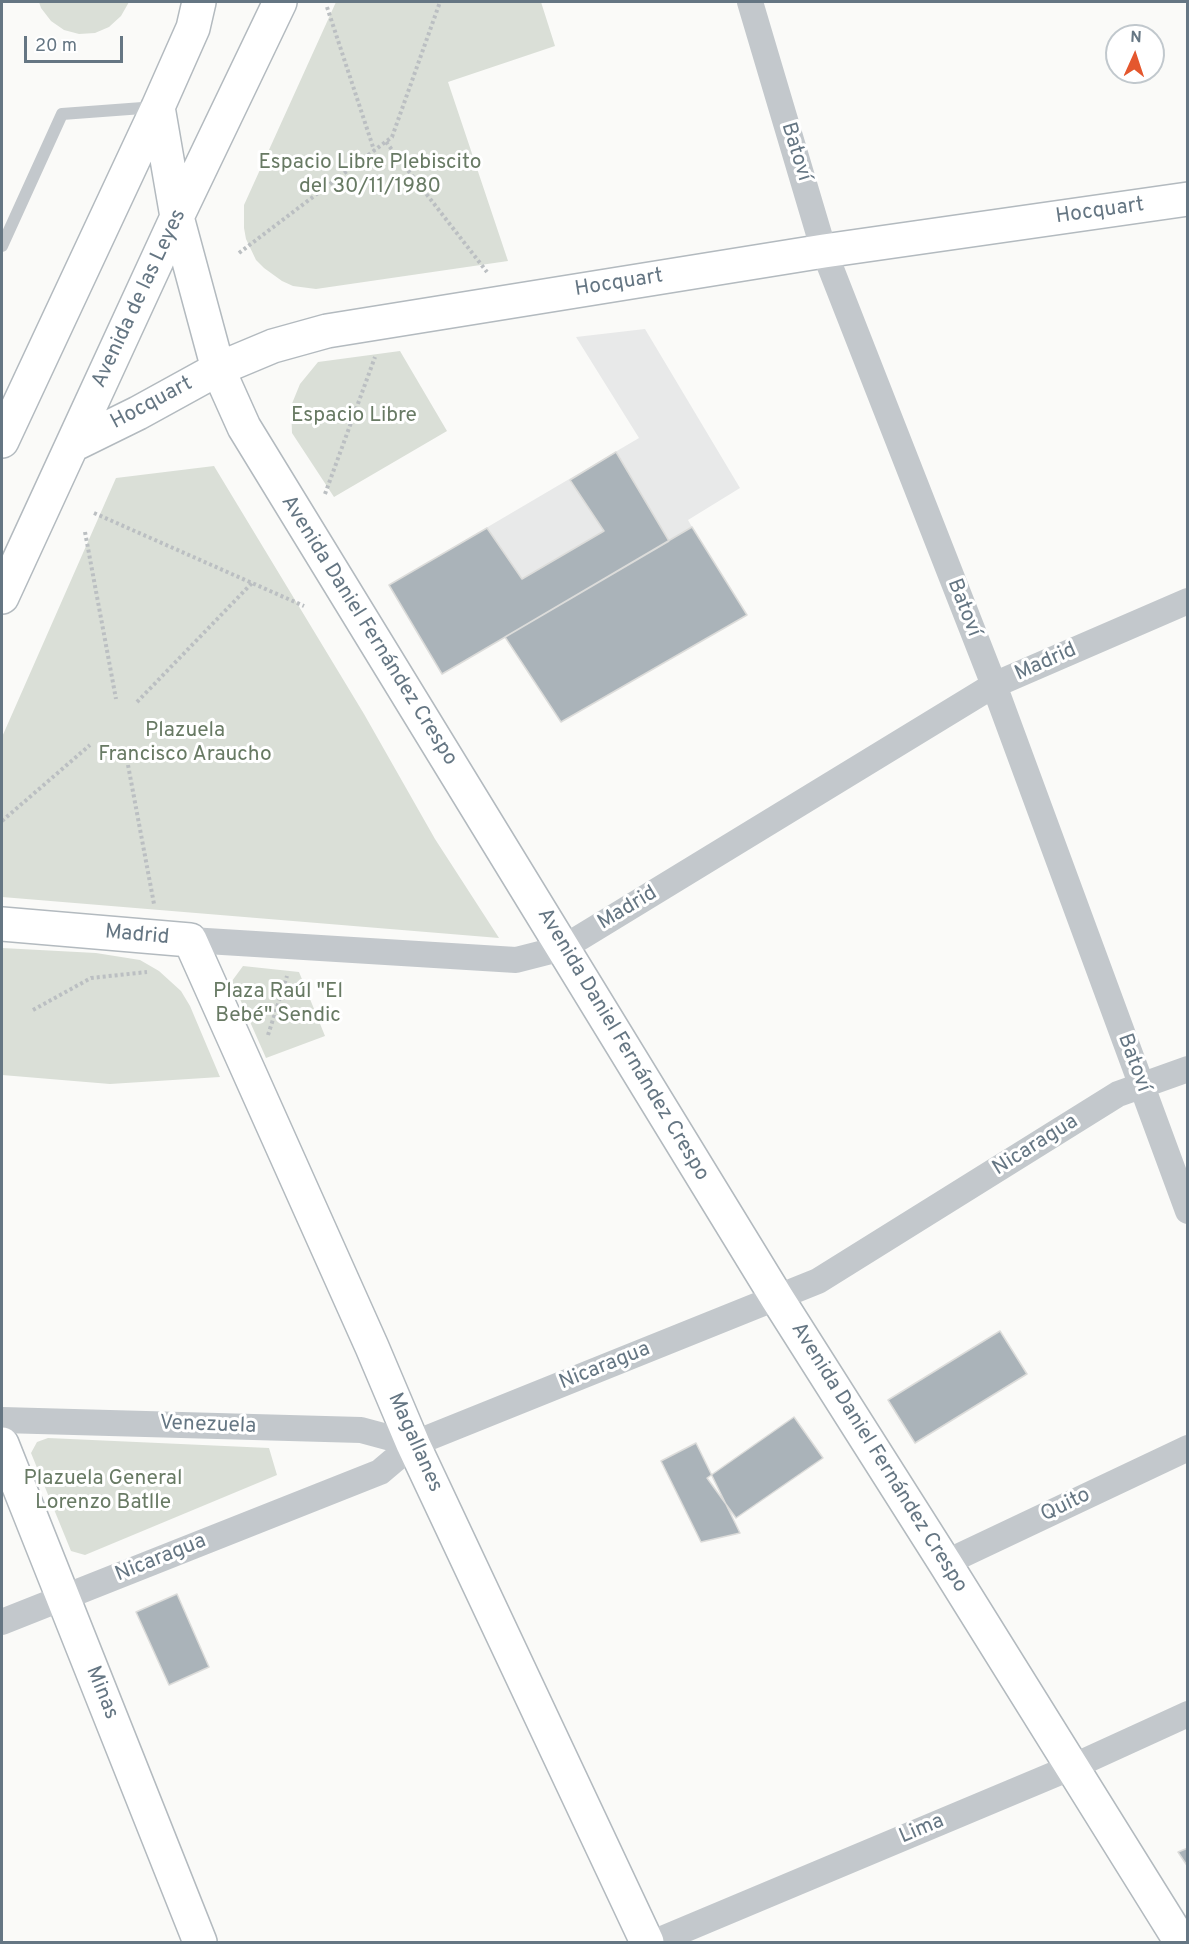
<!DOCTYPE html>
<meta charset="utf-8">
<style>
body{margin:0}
#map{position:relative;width:1189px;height:1944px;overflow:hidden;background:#fafaf8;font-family:Overpass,sans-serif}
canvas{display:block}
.frame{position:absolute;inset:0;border:3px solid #657683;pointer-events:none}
.north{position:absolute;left:1105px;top:24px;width:60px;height:60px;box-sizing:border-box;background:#fff;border:2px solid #c1c8cd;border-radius:50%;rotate:3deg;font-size:16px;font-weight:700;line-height:24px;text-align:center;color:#657683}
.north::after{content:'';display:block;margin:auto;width:21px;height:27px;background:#e4572e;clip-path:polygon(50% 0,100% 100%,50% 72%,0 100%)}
.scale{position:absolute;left:24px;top:36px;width:99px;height:27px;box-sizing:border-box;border:3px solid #657683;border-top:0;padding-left:8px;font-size:18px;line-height:21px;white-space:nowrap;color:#657683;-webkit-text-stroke:4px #fff;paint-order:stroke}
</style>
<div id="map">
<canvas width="1189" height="1944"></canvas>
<div class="frame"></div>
<div class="north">N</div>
<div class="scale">20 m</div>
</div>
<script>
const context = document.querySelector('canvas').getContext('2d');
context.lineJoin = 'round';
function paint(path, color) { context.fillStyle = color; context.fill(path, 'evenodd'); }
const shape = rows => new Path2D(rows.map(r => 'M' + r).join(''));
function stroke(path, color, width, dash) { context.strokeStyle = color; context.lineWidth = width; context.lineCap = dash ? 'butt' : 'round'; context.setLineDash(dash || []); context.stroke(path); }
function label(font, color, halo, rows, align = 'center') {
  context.font = font + ' Overpass,sans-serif'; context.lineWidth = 6; context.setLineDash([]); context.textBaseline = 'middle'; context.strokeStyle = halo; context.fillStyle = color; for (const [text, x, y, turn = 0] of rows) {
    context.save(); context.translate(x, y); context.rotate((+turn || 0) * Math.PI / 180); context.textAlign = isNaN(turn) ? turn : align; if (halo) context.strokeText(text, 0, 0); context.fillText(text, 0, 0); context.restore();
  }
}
paint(shape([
 [645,329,740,488,688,520,692,527,442,674,389,585,639,438,576,337]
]), '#e8e9e9');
paint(shape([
 [39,2,129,2,121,16,109,27,95,33,79,34,64,30,51,21,41,8],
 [336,2,541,2,555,46,448,82,508,261,316,289,293,286,282,281,264,268,256,260,246,239,244,228,244,205],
 [400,351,447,431,334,497,292,433,291,406,300,384,318,362],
 [214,466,364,714,435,839,499,938,2,897,2,737,116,478],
 [2,948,96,953,140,960,159,971,181,991,190,1006,220,1077,110,1084,2,1075],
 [243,966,299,972,325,1036,266,1058,232,981],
 [48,1438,269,1448,277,1475,85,1555,71,1551,31,1453,37,1442]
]), '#dadfd7');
const building = shape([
 [616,452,669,541,442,674,389,585,487,528,522,579,604,531,570,480,616,452],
 [692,527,747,615,561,722,505,637,692,527],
 [1000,1331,1027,1374,915,1443,888,1400,1000,1331],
 [794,1417,823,1458,736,1518,707,1478,794,1417],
 [696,1443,740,1533,701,1542,661,1461,696,1443],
 [177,1594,209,1667,169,1685,136,1612,177,1594],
 [1188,1848,1188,1867,1178,1852,1188,1848]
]);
paint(building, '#aab3b9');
stroke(building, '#dcdcda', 1.5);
const secondary = shape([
 [158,107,177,217,218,369,244,427,777,1298,945,1563,1181,1942],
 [2,441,158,107,193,28,199,2],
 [73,445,138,413,218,369,273,346,327,331,824,251,1188,199],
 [2,597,177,217,280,2],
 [2,924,190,940,372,1347,413,1444,647,1942],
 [2,1444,200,1942]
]);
stroke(secondary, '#b3babf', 36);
stroke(shape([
 [327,7,374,150],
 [386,142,487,272],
 [239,253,392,137,440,2],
 [325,494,375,357],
 [94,513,304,606],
 [85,532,116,699],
 [137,702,252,583],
 [128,765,154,904],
 [2,821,90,745],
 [33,1010,91,978,147,972],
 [268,1035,287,976]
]), '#bbbfc2', 4, [3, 3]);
stroke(shape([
 [2,246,62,114,156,107]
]), '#c3c8cc', 12);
stroke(shape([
 [750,2,824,251,994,685,1188,1211],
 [190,940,516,960,563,948,994,685,1188,601],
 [2,1420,361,1430,413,1444],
 [945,1563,1188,1448],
 [2,1622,380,1472,413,1444,818,1281,1118,1094,1188,1069],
 [655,1942,1072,1767,1188,1714]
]), '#c3c8cc', 26);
stroke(secondary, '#fff', 33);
label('21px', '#657683', '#fff', [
 ["Batoví",795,152,73],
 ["Hocquart",1100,212,-8],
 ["Hocquart",619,284,-9],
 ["Avenida de las Leyes",140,299,-65],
 ["Hocquart",152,404,-28],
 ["Batoví",963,608,69],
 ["Avenida Daniel Fernández Crespo",368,631,58],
 ["Madrid",1046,663,-24],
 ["Madrid",628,909,-31],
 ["Madrid",137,936,5],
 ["Avenida Daniel Fernández Crespo",622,1045,59],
 ["Batoví",1133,1063,70],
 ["Nicaragua",1036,1146,-32],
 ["Nicaragua",605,1367,-22],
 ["Venezuela",208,1426,2],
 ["Magallanes",414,1443,66],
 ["Avenida Daniel Fernández Crespo",878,1458,58],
 ["Quito",1066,1506,-26],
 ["Nicaragua",161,1559,-22],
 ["Minas",101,1693,68],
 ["Lima",922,1830,-23]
]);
label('21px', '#687a64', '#fff', [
 ["Espacio Libre Plebiscito",370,164],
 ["del 30/11/1980",370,188],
 ["Espacio Libre",354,417],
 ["Plazuela",185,732],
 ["Francisco Araucho",185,756],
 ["Plaza Raúl \"El",278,993],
 ["Bebé\" Sendic",278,1017],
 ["Plazuela General",103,1480],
 ["Lorenzo Batlle",103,1504]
]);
</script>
